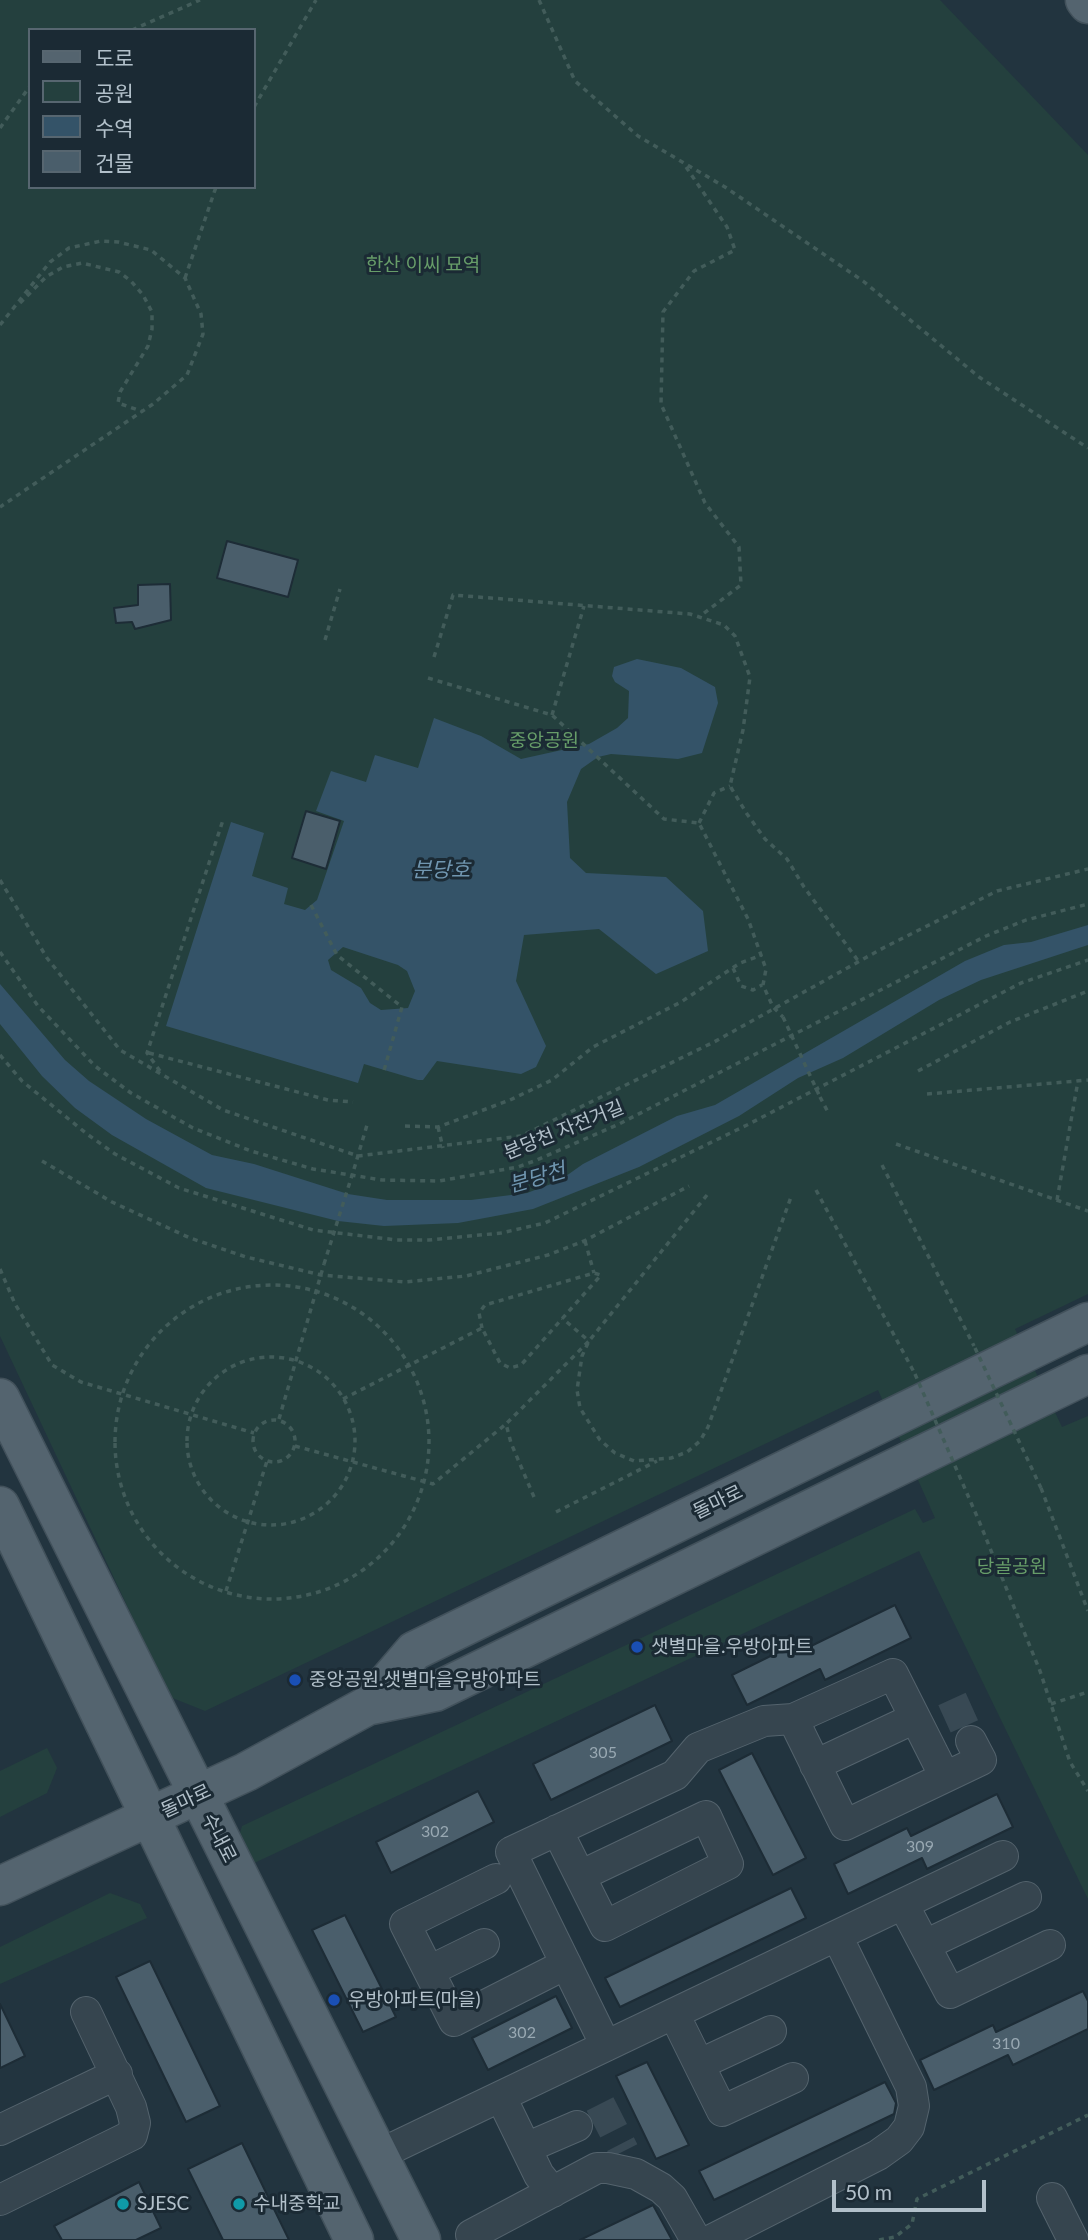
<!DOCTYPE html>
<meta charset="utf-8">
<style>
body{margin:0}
#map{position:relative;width:1088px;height:2240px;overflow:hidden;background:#22343f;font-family:Lato,"Noto Sans KR",sans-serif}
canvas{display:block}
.legend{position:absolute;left:28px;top:28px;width:228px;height:161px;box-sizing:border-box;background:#1b2a34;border:2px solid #576670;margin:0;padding:9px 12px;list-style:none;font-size:21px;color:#b2c0ca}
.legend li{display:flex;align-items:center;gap:14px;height:35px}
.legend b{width:35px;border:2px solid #576670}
.scale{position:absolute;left:832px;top:2180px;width:154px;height:32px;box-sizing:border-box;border:4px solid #b2c0ca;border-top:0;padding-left:9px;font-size:21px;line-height:24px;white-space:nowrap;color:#b2c0ca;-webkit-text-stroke:5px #1b2a34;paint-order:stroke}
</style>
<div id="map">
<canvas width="1088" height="2240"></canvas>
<ul class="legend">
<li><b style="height:9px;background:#54646f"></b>도로</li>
<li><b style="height:19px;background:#24403e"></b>공원</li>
<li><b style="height:19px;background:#345368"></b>수역</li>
<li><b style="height:19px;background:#4a5e6b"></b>건물</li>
</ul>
<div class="scale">50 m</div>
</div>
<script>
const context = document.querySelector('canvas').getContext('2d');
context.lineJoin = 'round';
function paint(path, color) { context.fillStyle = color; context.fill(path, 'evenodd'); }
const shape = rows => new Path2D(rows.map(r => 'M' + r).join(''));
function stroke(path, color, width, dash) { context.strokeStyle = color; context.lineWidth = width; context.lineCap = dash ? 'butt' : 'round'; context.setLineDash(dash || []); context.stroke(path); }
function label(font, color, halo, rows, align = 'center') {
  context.font = font + ' Lato,"Noto Sans KR",sans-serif'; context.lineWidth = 6; context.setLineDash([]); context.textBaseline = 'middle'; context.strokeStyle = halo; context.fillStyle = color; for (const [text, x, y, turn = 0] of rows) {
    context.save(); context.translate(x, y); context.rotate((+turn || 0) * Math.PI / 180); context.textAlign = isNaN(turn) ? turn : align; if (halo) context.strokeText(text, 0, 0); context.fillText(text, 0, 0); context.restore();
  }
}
paint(shape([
 [0,0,940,0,1088,155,1088,1294,1015,1329,1062,1427,1088,1416,1088,1899,919,1551,250,1865,238,1840,242,1826,915,1509,923,1523,935,1518,878,1390,205,1711,170,1697,0,1336],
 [30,30,254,30,254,187,30,187],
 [47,1748,57,1768,47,1793,0,1817,0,1771],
 [110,1893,140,1904,147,1918,0,1984,0,1947]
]), '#24403e');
paint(shape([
 [637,659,681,668,715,687,718,703,702,753,678,759,611,754,598,757,581,769,567,802,570,858,586,873,666,877,703,911,708,951,656,974,599,929,524,935,516,981,546,1046,536,1067,521,1074,437,1061,423,1080,418,1080,364,1064,358,1083,166,1026,231,822,264,833,252,876,288,888,284,904,305,910,317,900,344,821,316,811,331,771,366,782,375,755,418,768,434,718,481,736,521,759,589,744,617,728,628,718,629,691,615,682,612,676,614,667],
 [343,947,398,965,407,971,415,991,408,1008,381,1010,370,1003,361,988,331,970,328,960],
 [1088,925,1088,945,981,980,939,1000,843,1058,798,1078,739,1116,639,1167,533,1209,458,1223,384,1226,338,1221,206,1188,112,1135,75,1108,42,1076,0,1024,0,984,65,1060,89,1081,146,1119,212,1155,254,1164,348,1194,387,1200,471,1200,527,1193,559,1181,583,1164,677,1116,715,1105,965,961,1004,945,1031,942]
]), '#345368');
const building = shape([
 [227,541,298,560,288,597,217,578,227,541],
 [170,584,171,620,135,629,132,622,116,623,114,608,138,605,138,585,170,584],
 [306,811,340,821,326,869,292,858,306,811],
 [895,1605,911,1638,825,1680,820,1669,747,1705,732,1675,805,1639,809,1647,895,1605],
 [655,1705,672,1741,551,1800,533,1764,655,1705],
 [752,1753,806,1858,773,1875,719,1770,752,1753],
 [478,1791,494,1822,391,1873,376,1842,478,1791],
 [997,1794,1013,1827,927,1869,922,1858,848,1894,834,1864,907,1828,911,1836,997,1794],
 [791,1888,806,1918,620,2007,605,1978,791,1888],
 [345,1915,396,2017,363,2032,312,1930,345,1915],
 [150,1961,220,2106,186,2122,116,1977,150,1961],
 [1083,1991,1088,2001,1088,2029,1013,2065,1008,2055,934,2090,920,2060,993,2025,996,2032,1083,1991],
 [556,1996,572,2028,488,2070,472,2038,556,1996],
 [0,2004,25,2056,0,2068,0,2004],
 [647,2062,689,2145,656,2159,616,2076,647,2062],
 [885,2082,896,2103,894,2114,714,2200,699,2171,885,2082],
 [242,2143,289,2240,223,2240,188,2169,242,2143],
 [139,2182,161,2228,136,2240,62,2240,54,2226,139,2182],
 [653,2205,672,2240,580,2240,653,2205]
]);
paint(building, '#4a5e6b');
stroke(building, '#1d2c36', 2);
stroke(shape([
 [952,1699,971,1741],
 [600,2104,624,2151]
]), '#384954', 30, [30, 15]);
const minor = shape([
 [793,1719,845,1825,981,1760,971,1741],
 [815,1765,915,1718],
 [557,1830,605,1926,728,1864,706,1816,580,1876],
 [496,1879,405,1924,454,2021,566,1964],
 [903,1904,950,1993,1050,1945],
 [925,1945,1026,1897],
 [429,1971,484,1944],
 [674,2014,722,2111,793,2078],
 [606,2046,511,1852,675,1775,698,1748,764,1721,793,1719,893,1674,945,1777],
 [700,2064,771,2031],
 [501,2097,539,2175,553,2192],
 [0,2130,117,2074],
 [526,2148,577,2126],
 [378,2155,1003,1856],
 [1052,2198,1073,2240],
 [0,2200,132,2135,135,2123,131,2107,86,2012],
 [471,2235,597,2168,608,2168,636,2174,661,2188,672,2198,696,2240],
 [711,2240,878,2155,899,2140,909,2127,914,2106,911,2087,837,1936]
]);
const major = shape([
 [1085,0,1088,4],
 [0,1398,421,2240],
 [0,1506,354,2240],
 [367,1706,414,1651,1088,1322],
 [0,1886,246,1772,367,1706,435,1692,1088,1374]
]);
stroke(minor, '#54636d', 32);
stroke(major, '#42515b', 41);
stroke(shape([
 [539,0,575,81,638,136,725,187,863,281,979,377,1088,448],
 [132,30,200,0],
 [254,107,316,0],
 [0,128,30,86],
 [686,167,727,227,735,250,694,271,663,312,661,404,705,503,739,547,741,585,699,617],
 [185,278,216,187],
 [20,303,46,277,63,267,82,263,119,272,131,281,143,295,152,312,152,329,148,346,120,392,118,403,141,411],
 [0,325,50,262,69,248,101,241,118,242,151,250,185,278,201,314,203,334,187,375,153,404,0,507],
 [325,640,340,589],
 [434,657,453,595,690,614,724,625,735,636,750,677,743,730,730,786,747,814,765,839,787,859,804,887,859,962],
 [428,678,552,715,664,819,699,823,748,919,766,969,763,985,773,1007,783,1017],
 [552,715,584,606],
 [699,823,714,793,730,786],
 [0,880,47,958,120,1050,223,1110,358,1156,521,1136,714,1042,885,947,997,891,1088,869],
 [311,905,337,955,402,1007,383,1074],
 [0,952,38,1006,95,1066,131,1093,193,1128,251,1151,313,1169,382,1180,439,1181,518,1167,537,1160,619,1124,986,936,1026,920,1088,904],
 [733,968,741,986,753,990,762,985],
 [149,1053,328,1100,353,1102],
 [0,1055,22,1081,87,1134,115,1154,179,1188,313,1230,397,1240,429,1240,501,1233,545,1223,747,1125,1021,983,1088,960],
 [160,1071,147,1053,223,820],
 [918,1071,1010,1022,1088,991],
 [927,1094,1088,1080],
 [820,1097,829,1114],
 [405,1126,438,1127,510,1100,552,1080,593,1047,681,1002,740,963,762,955],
 [438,1127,443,1148],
 [896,1144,1088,1211],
 [42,1161,112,1202,190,1238,246,1257,321,1275,405,1282,466,1276,548,1255,584,1241,689,1186],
 [882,1165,974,1346],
 [354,1169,367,1125],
 [816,1190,915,1374],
 [707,1195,589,1341,582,1356,577,1390,580,1408,600,1440,615,1453,634,1461,671,1458,687,1452,700,1441,708,1427,791,1197],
 [1057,1200,1078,1081],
 [585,1241,594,1273],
 [0,1269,15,1304,52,1365,81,1382,254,1433],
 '115 1442a157 157 0 1 1 314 0a157 157 0 1 1-314 0Z',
 '187 1441a84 84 0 1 1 168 0a84 84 0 1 1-168 0Z',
 [343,1399,482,1328,500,1363,510,1368,521,1365,601,1275,594,1273,485,1305,479,1313,482,1328],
 [279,1419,324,1264],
 '253 1441a21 21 0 1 1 42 0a21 21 0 1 1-42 0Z',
 [295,1446,433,1484,506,1424],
 [1041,1488,1088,1611],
 [534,1497,511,1443,506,1424,589,1341,562,1318],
 [556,1512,657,1461],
 [979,1521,1040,1671,1070,1762,1088,1791],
 [226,1591,267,1461],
 [1051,1704,1088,1692],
 [879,2240,895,2237,912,2224,917,2199,1088,2115]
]), '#425c5a', 3.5, [5, 5]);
stroke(minor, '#36454f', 30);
stroke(major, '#54646f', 38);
stroke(shape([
 [783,1017,820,1097],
 [324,1264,354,1169],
 [975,1348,1041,1488],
 [915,1374,979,1521]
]), '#425c5a', 3.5, [5, 5]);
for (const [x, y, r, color] of [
 [637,1647,7,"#1a4fb4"],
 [295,1680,7,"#1a4fb4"],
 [334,2000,7,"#1a4fb4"],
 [123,2204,7,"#0f9aa8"],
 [239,2204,7,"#0f9aa8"]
]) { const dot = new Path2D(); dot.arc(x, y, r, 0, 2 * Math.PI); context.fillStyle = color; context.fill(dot); stroke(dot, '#1b2a34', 2.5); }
label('16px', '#98a8b2', null, [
 ["305",603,1753],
 ["302",435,1832],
 ["309",920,1847],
 ["302",522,2033],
 ["310",1006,2044]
]);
label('19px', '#679d69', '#1b2a34', [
 ["한산 이씨 묘역",423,265],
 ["중앙공원",544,741],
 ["당골공원",1012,1567]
]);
label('19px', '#b2c0ca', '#1b2a34', [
 ["분당천 자전거길",564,1130,-22],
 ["돌마로",718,1502,-26],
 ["돌마로",186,1801,-25],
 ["수내로",219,1838,63]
]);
label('19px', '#b2c0ca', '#1b2a34', [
 ["샛별마을.우방아파트",651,1647],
 ["중앙공원.샛별마을우방아파트",309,1680],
 ["우방아파트(마을)",348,2000],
 ["SJESC",137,2204],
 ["수내중학교",253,2204]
], 'left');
label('italic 21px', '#7096b0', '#1b2a34', [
 ["분당호",441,870],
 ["분당천",537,1178,-16]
]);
</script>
